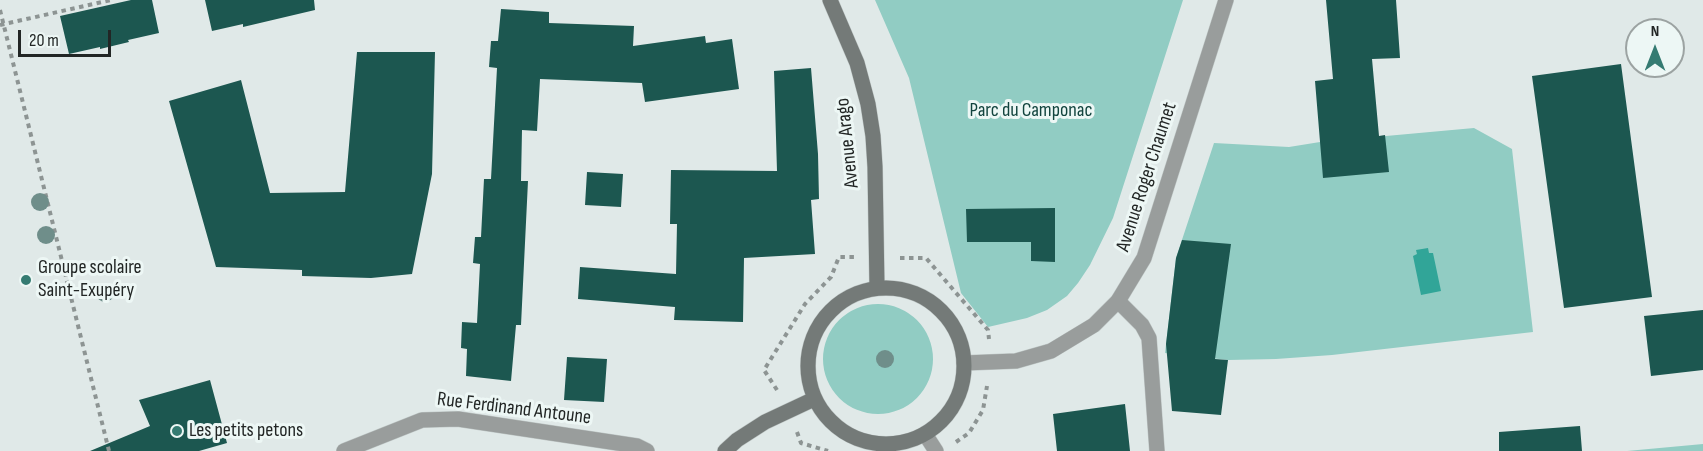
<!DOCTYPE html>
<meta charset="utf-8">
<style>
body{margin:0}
#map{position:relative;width:1703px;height:451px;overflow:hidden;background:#e0e9e8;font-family:"Sofia Sans Condensed",sans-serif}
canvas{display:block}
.north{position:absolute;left:1625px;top:18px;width:60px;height:60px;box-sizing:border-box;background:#edf7f5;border:2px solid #9ca3a2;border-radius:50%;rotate:0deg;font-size:16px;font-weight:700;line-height:24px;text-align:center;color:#222625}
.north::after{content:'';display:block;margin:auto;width:21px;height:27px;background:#357b72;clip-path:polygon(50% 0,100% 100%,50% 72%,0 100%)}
.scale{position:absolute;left:18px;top:30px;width:93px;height:27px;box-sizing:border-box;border:3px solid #222625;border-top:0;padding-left:8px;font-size:18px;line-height:21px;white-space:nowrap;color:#222625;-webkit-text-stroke:4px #edf7f5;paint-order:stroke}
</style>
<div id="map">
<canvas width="1703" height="451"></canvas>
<div class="north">N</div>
<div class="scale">20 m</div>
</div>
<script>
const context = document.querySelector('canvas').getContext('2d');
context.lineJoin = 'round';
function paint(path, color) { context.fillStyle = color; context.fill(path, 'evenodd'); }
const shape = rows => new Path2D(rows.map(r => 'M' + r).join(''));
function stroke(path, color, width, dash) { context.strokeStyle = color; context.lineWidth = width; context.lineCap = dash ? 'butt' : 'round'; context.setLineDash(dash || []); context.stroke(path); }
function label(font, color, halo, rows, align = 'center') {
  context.font = font + ' "Sofia Sans Condensed",sans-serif'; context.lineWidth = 6; context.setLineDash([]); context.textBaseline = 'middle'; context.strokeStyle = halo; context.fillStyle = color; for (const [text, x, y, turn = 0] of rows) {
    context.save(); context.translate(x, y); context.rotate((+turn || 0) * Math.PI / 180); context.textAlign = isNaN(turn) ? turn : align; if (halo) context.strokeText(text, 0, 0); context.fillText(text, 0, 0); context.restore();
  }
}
paint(shape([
 [875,0,1183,0,1113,218,1090,265,1078,283,1067,296,1047,310,1027,318,988,327,961,293,909,78],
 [1474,128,1512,149,1533,332,1332,355,1276,359,1228,360,1165,353,1176,258,1214,143,1289,147,1320,142],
 '823 359a55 55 0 1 1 110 0a55 55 0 1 1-110 0Z',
 [1703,444,1703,451,1627,451]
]), '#91ccc3');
paint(shape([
 [1428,248,1429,253,1433,253,1441,291,1421,295,1413,256,1417,254,1416,250]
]), '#31a598');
paint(shape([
 [131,0,152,0,159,33,128,40,129,42,100,49,100,47,69,54,60,16],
 [205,0,314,0,315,10,243,27,243,24,212,31],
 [1326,0,1396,0,1400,58,1372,59,1379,136,1385,135,1389,172,1323,178,1315,81,1333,79],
 [501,9,549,12,549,23,634,26,633,46,705,36,706,43,732,39,739,89,645,102,642,83,540,79,537,131,522,130,521,181,528,181,521,325,516,325,511,381,466,376,467,349,461,348,462,322,477,323,480,264,473,263,475,237,481,237,484,179,491,179,497,68,489,67,491,41,498,41],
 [357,52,435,52,432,174,412,274,371,278,302,276,302,270,216,267,169,101,241,80,270,193,345,192],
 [1621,64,1652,297,1564,308,1532,76],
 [811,68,818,154,819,199,811,200,815,254,744,258,743,322,674,320,675,307,578,299,580,267,676,274,677,224,670,224,671,170,777,171,774,71],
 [587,172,623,174,621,207,585,205],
 [1055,208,1055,262,1031,261,1031,242,967,242,966,209],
 [1182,240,1231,244,1215,359,1228,360,1221,415,1172,411,1166,344,1176,258],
 [1703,310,1703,370,1651,376,1644,316],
 [567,357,607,359,604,402,564,400],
 [210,380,227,443,199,451,90,451,150,426,139,400],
 [1125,404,1130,451,1057,451,1053,414],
 [1580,426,1582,451,1499,451,1499,432]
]), '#1c5750');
const minor = shape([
 [1118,301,1142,325,1149,338,1157,451],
 [344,451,422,420,458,419,637,446,647,451]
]);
const tertiary = shape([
 [964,363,1016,361,1051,351,1094,325,1118,301,1144,258,1226,0],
 [925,434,936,451]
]);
const secondary = shape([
 [830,0,857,63,868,104,873,136,875,167,877,287],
 '808 366a78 78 0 1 1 156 0a78 78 0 1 1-156 0Z',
 [725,451,737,440,765,422,814,399]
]);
stroke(minor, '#bec6c5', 16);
stroke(tertiary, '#bec6c5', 16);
stroke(secondary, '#bec6c5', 16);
stroke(shape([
 [0,10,109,451],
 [0,25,111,0],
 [900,258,926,258,988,330,989,339],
 [777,390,764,370,805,304,831,277,839,257,854,257],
 [797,432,801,443,828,451],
 [956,442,969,433,983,410,987,386]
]), '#8d9493', 4, [4.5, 4.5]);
stroke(minor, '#999d9c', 15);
stroke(tertiary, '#999d9c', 15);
stroke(secondary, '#747a78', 15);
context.fillStyle = '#6f8e8a';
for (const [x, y] of [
 [40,202],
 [46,235],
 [105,293],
 [885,359]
]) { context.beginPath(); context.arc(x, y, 9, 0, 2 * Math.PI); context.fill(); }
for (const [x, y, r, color] of [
 [26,280,6,"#357b72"],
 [177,431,6,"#357b72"]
]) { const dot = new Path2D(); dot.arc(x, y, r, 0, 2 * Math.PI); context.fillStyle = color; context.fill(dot); stroke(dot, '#edf7f5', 2); }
label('20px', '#12443e', '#edf7f5', [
 ["Parc du Camponac",1031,111]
]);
label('20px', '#222625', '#edf7f5', [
 ["Avenue Arago",848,143,-96],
 ["Avenue Roger Chaumet",1147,177,-72],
 ["Rue Ferdinand Antoune",514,409,7]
]);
label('20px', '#222625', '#edf7f5', [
 ["Groupe scolaire",38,268],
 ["Saint-Exupéry",38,291],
 ["Les petits petons",189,431]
], 'left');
</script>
